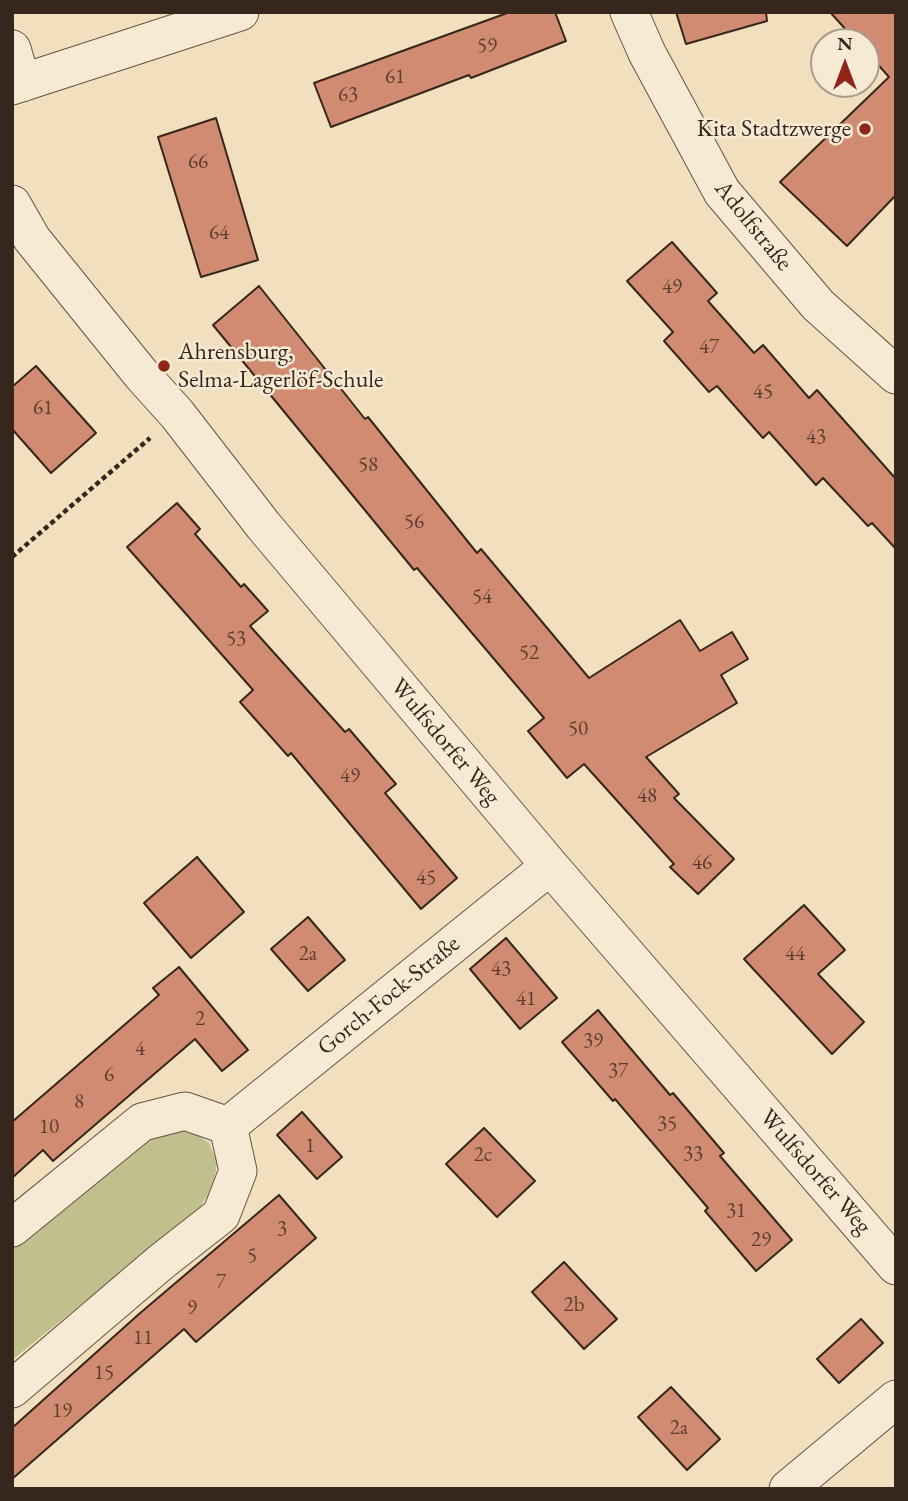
<!DOCTYPE html>
<meta charset="utf-8">
<style>
body{margin:0}
#map{position:relative;width:908px;height:1501px;overflow:hidden;background:#f2dfbd;font-family:"EB Garamond",serif}
canvas{display:block}
.frame{position:absolute;inset:0;border:14px solid #36261b;pointer-events:none}
.north{position:absolute;left:810px;top:28px;width:70px;height:70px;box-sizing:border-box;background:#f7ead4;border:2px solid #aa9c8a;border-radius:50%;rotate:0deg;font-size:19px;font-weight:700;line-height:28px;text-align:center;color:#36261b}
.north::after{content:'';display:block;margin:auto;width:24px;height:32px;background:#8f2418;clip-path:polygon(50% 0,100% 100%,50% 72%,0 100%)}
</style>
<div id="map">
<canvas width="908" height="1501"></canvas>
<div class="frame"></div>
<div class="north">N</div>
</div>
<script>
const context = document.querySelector('canvas').getContext('2d');
context.lineJoin = 'round';
function paint(path, color) { context.fillStyle = color; context.fill(path, 'evenodd'); }
const shape = rows => new Path2D(rows.map(r => 'M' + r).join(''));
function stroke(path, color, width, dash) { context.strokeStyle = color; context.lineWidth = width; context.lineCap = dash ? 'butt' : 'round'; context.setLineDash(dash || []); context.stroke(path); }
function label(font, color, halo, rows, align = 'center') {
  context.font = font + ' "EB Garamond",serif'; context.lineWidth = 5; context.setLineDash([]); context.textBaseline = 'middle'; context.strokeStyle = halo; context.fillStyle = color; for (const [text, x, y, turn = 0] of rows) {
    context.save(); context.translate(x, y); context.rotate((+turn || 0) * Math.PI / 180); context.textAlign = isNaN(turn) ? turn : align; if (halo) context.strokeText(text, 0, 0); context.fillText(text, 0, 0); context.restore();
  }
}
paint(shape([
 [160,1130,191,1130,209,1143,217,1162,214,1184,200,1208,12,1360,12,1247,130,1149]
]), '#bfc08e');
const building = shape([
 [510,12,555,12,566,41,471,78,469,75,331,127,314,83,510,12],
 [676,12,766,12,767,21,686,44,676,12],
 [830,12,896,12,896,195,847,246,780,182,889,77,866,51,866,42,857,42,830,12],
 [216,118,258,260,201,277,158,137,216,118],
 [672,242,717,293,708,301,754,353,763,345,809,398,817,390,896,479,896,549,872,523,868,526,823,478,816,485,769,432,763,438,717,386,709,392,664,341,673,332,627,281,672,242],
 [259,286,365,419,368,417,477,553,481,549,589,678,680,620,700,651,732,632,748,659,721,675,737,703,646,757,679,794,674,798,734,859,698,894,670,867,674,864,584,764,567,778,528,731,544,718,417,568,414,570,213,325,259,286],
 [36,366,96,433,51,473,12,429,12,387,36,366],
 [177,503,200,529,195,534,241,587,244,584,268,611,250,626,345,732,349,729,396,784,385,793,457,878,421,909,291,753,288,756,240,702,253,690,127,547,177,503],
 [197,857,244,912,191,958,144,903,197,857],
 [804,905,845,950,818,974,864,1022,832,1054,744,959,804,905],
 [308,917,345,960,308,991,271,949,308,917],
 [506,938,557,998,520,1029,470,969,506,938],
 [179,967,248,1050,222,1071,195,1039,53,1161,43,1150,12,1178,12,1122,159,995,153,988,179,967],
 [598,1010,670,1095,673,1093,724,1153,720,1156,792,1240,756,1271,705,1211,708,1208,615,1099,613,1101,562,1042,598,1010],
 [302,1112,342,1157,317,1179,277,1135,302,1112],
 [484,1128,535,1181,497,1217,446,1164,484,1128],
 [279,1195,316,1238,196,1342,184,1329,12,1479,12,1428,139,1314,279,1195],
 [564,1262,617,1319,584,1349,532,1292,564,1262],
 [861,1319,883,1343,839,1383,817,1359,861,1319],
 [671,1387,720,1439,687,1470,638,1417,671,1387]
]);
paint(building, '#d18b73');
stroke(building, '#36261b', 2);
const minor = shape([
 [629,12,647,53,722,192,818,305,896,375],
 [12,49,22,83],
 [12,86,240,12],
 [12,204,32,239,141,374,177,414,263,525,550,866,896,1266],
 [228,1126,550,866],
 [12,1228,142,1122,185,1111,228,1126],
 [12,1389,161,1262,221,1215,238,1171,228,1126],
 [788,1489,896,1399]
]);
stroke(minor, '#655444', 39);
stroke(shape([
 [12,557,150,438]
]), '#36261b', 4.5, [5, 3.5]);
stroke(minor, '#f7ead4', 37);
for (const [x, y, r, color] of [
 [865,129,7,"#8f2418"],
 [164,366,7,"#8f2418"]
]) { const dot = new Path2D(); dot.arc(x, y, r, 0, 2 * Math.PI); context.fillStyle = color; context.fill(dot); stroke(dot, '#f7ead4', 2.5); }
label('21px', '#5d3f31', null, [
 ["59",487,46],
 ["61",395,77],
 ["63",348,95],
 ["66",198,162],
 ["64",219,233],
 ["49",672,287],
 ["47",709,347],
 ["45",763,392],
 ["61",43,408],
 ["43",816,437],
 ["58",368,465],
 ["56",414,522],
 ["54",482,597],
 ["53",236,639],
 ["52",529,653],
 ["50",578,729],
 ["49",350,776],
 ["48",647,796],
 ["46",702,863],
 ["45",426,878],
 ["2a",308,954],
 ["44",795,954],
 ["43",501,969],
 ["41",526,999],
 ["2",200,1019],
 ["39",593,1041],
 ["4",140,1049],
 ["37",618,1071],
 ["6",109,1075],
 ["8",79,1102],
 ["35",667,1124],
 ["10",49,1127],
 ["1",310,1146],
 ["33",693,1154],
 ["2c",483,1155],
 ["31",736,1211],
 ["3",282,1229],
 ["29",761,1240],
 ["5",252,1256],
 ["7",221,1282],
 ["2b",574,1305],
 ["9",192,1308],
 ["11",143,1338],
 ["15",104,1373],
 ["19",62,1411],
 ["2a",679,1428]
]);
label('24px', '#36261b', '#f7ead4', [
 ["Kita Stadtzwerge",851,129],
 ["Ahrensburg,",178,352,"left"],
 ["Selma-Lagerlöf-Schule",178,380,"left"]
], 'right');
label('24px', '#36261b', '#f7ead4', [
 ["Adolfstraße",753,226,51],
 ["Wulfsdorfer Weg",445,742,50],
 ["Gorch-Fock-Straße",389,996,-39],
 ["Wulfsdorfer Weg",815,1172,49]
]);
</script>
